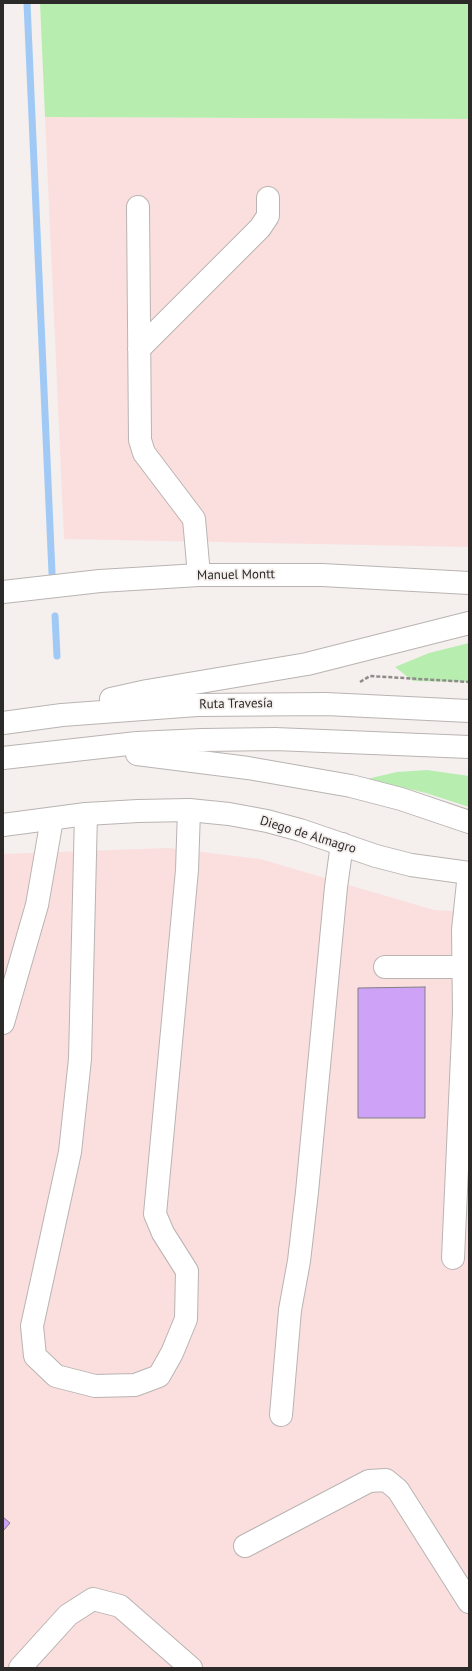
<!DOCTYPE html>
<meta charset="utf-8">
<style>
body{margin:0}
#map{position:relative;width:472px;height:1671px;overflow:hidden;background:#f5efed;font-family:"PT Sans",sans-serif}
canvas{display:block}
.frame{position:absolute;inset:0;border:4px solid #2c2a29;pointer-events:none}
</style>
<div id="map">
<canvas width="472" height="1671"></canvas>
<div class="frame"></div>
</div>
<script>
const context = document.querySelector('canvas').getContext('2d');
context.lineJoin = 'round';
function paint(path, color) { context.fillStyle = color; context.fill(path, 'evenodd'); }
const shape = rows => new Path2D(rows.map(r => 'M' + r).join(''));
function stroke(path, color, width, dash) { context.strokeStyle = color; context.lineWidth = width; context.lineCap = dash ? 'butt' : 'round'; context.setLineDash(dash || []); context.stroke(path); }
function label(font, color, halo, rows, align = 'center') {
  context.font = font + ' "PT Sans",sans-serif'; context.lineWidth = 3.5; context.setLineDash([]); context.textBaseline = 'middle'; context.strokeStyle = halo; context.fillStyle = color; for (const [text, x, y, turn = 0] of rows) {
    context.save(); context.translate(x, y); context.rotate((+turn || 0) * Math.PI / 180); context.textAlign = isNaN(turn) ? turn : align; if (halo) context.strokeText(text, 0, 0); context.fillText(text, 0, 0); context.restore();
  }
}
paint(shape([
 [45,117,469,119,469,547,64,539],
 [168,848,260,859,434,910,469,912,469,1668,3,1668,3,854]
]), '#fadfde');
paint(shape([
 [40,3,469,3,469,119,45,117],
 [469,643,469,682,413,681,395,667,429,653],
 [427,770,469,776,469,807,426,793,367,779,397,772]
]), '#b7eeb0');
stroke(shape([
 [27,3,52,573],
 [55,616,57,656]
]), '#a0caf5', 7);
const building = shape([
 [425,987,425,1118,358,1118,358,988,425,987],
 [3,1517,10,1523,3,1531,3,1517]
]);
paint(building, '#cea2f6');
stroke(building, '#828084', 1);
const minor = shape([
 [138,207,140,440,144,453,194,519,199,575],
 [139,349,260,228,268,216,268,198],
 [3,592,100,581,199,575,322,575,469,583],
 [86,814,80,1059,70,1152,32,1326,35,1356,56,1376,95,1386,135,1385,159,1376,172,1353,186,1319,187,1271,163,1233,155,1214,187,870,189,810],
 [385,967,464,967],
 [3,1023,37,905,52,819],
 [453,1258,464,1012,463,930,469,873],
 [281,1415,290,1310,299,1261,307,1192,336,887,342,844],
 [245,1546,369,1481,386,1480,398,1490,469,1602],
 [20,1668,68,1615,93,1599,120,1606,191,1668]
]);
const major = shape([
 [3,825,86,814,138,811,189,810,229,814,267,821,300,830,376,856,411,865,469,873]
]);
const highway = shape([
 [111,699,147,691,307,664,469,623],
 [3,723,62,715,197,705,326,704,469,711],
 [137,754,248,768,351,786,401,799,469,822],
 [3,758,137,743,202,740,275,739,469,747]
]);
stroke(minor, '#b9b4b2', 24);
stroke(major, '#b9b4b2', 24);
stroke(highway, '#b9b4b2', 24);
stroke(shape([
 [360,682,370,676,469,682]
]), '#8f8b8a', 2.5, [4, 2]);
stroke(minor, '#fff', 22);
stroke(major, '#fff', 22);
stroke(highway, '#fff', 22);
label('13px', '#2c2a29', '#f5efed', [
 ["Manuel Montt",236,575,-1],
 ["Ruta Travesía",236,704,-1],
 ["Diego de Almagro",308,835,17]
]);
</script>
